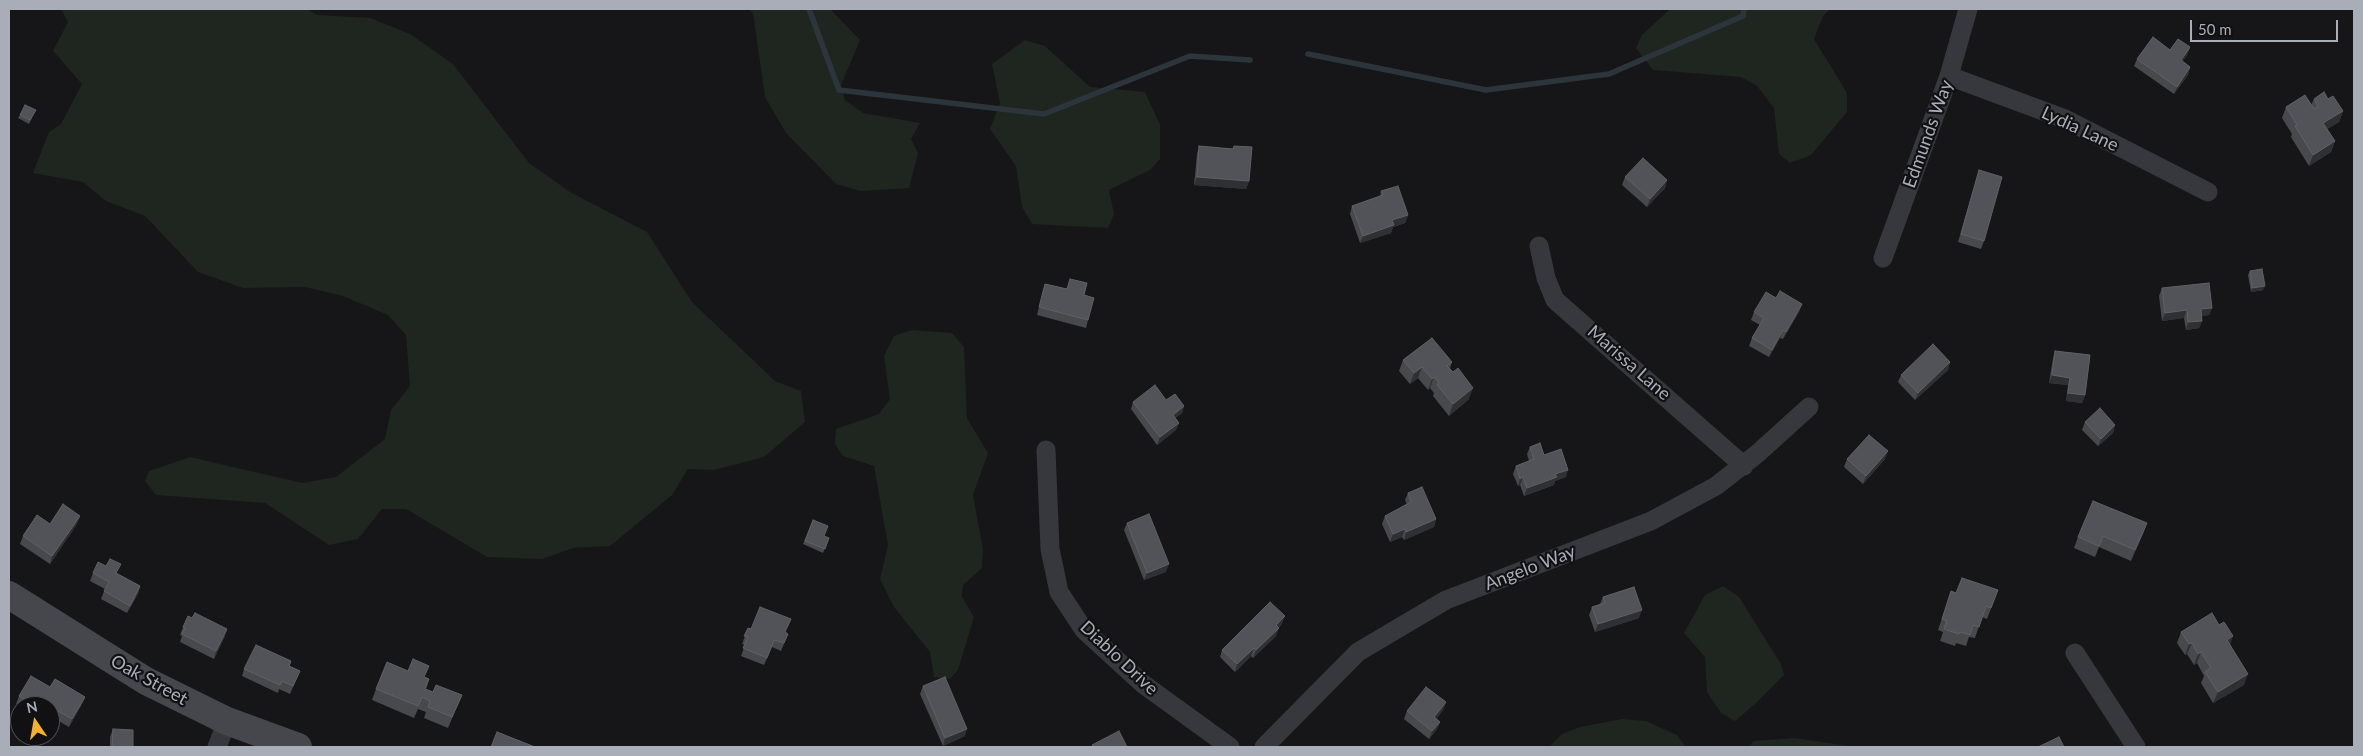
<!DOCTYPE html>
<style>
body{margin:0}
#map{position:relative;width:2363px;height:756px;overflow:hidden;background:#161618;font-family:Lato,sans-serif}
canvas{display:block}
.frame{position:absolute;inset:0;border:10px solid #a8adb8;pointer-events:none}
.north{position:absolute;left:10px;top:696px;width:50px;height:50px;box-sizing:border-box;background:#111113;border:1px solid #4d4f55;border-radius:50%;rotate:348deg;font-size:14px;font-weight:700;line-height:20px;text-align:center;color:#a8adb8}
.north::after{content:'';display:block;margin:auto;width:18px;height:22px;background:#f2b134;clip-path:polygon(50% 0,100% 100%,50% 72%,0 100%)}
.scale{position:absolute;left:2190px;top:20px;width:148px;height:22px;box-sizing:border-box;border:2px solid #a8adb8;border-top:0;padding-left:6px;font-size:15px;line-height:18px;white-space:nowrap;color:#a8adb8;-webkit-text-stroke:4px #111113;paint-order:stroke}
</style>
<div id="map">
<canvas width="2363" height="756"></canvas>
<div class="frame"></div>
<div class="north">N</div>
<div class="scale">50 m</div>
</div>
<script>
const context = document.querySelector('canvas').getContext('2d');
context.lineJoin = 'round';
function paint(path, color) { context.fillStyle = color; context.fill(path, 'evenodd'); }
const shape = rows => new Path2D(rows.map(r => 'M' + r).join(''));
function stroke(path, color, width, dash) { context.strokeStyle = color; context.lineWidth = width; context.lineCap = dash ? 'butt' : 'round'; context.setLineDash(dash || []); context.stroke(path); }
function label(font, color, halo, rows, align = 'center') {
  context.font = font + ' Lato,sans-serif'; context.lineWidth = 4.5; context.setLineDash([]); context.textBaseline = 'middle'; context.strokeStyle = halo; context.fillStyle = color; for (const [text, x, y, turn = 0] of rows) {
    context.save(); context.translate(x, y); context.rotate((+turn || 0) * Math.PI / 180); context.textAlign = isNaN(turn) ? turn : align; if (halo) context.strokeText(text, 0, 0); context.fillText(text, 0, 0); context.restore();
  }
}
paint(shape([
 [61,9,307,9,317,15,370,18,410,34,453,64,529,163,570,192,647,232,692,302,775,381,801,391,805,422,764,457,714,470,688,469,672,495,610,546,573,548,542,559,487,557,406,509,382,509,358,539,329,545,265,503,156,495,145,481,149,471,190,457,302,483,336,477,385,439,391,410,410,386,406,335,388,315,343,296,305,287,243,288,198,272,145,216,106,201,83,182,33,173,49,132,61,124,82,84,53,51,68,22],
 [748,9,830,9,860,40,841,85,845,100,863,113,920,123,911,139,918,153,909,188,861,191,836,184,786,133,765,97,753,13],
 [1670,9,1830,9,1823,16,1814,39,1847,93,1847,112,1811,155,1790,163,1779,154,1774,108,1757,86,1741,77,1653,70,1636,48,1642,35],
 [1025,40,1045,46,1090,87,1145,92,1160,125,1160,159,1150,170,1109,190,1114,214,1108,228,1032,224,1022,207,1016,166,990,129,1000,103,992,64],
 [912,330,952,333,964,347,967,418,988,453,973,495,983,550,982,568,963,585,962,597,974,617,958,670,950,679,934,677,930,652,894,607,880,579,888,545,874,466,843,456,835,444,836,429,879,414,890,399,884,356,894,336],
 [1723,586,1739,597,1781,664,1784,675,1755,704,1735,721,1721,713,1707,692,1705,657,1684,633,1705,595],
 [1622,719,1646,721,1677,735,1686,747,1549,747,1562,734,1580,727],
 [1794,738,1856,747,1748,747,1754,741]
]), '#1e261f');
stroke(shape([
 [809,9,839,90,1044,114,1190,56,1250,60],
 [1308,54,1486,90,1609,74,1743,16,1744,9]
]), '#2c353c', 5.5);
stroke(shape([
 [1949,76,2065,119,2208,192],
 [1539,246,1546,278,1555,300,1744,466],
 [1883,258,1949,76,1968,9],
 [1046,450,1050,549,1059,592,1084,630,1143,684,1230,747],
 [2075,653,2136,747],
 [217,747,227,721],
 [1264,747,1358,652,1446,600,1651,521,1716,486,1757,454,1809,407]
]), '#37383d', 19);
stroke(shape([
 [9,595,146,681,227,721,298,747]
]), '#45474d', 28);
paint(shape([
 [2190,47,2187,55,2182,62,2190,67,2188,75,2174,94,2134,66,2137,59,2170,50],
 [2314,99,2328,99,2343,111,2339,122,2327,129,2335,141,2331,152,2309,166,2291,137,2292,134,2282,118,2286,107,2311,105],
 [36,110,29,124,18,118,20,115],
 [1199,146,1232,149,1234,146,1249,181,1246,189,1194,185,1197,154],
 [1979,170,1984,241,1981,249,1958,242],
 [1625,177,1667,180,1665,188,1647,207,1622,185],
 [1381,191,1408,215,1405,223,1393,227,1391,233,1360,243,1350,214,1352,206,1380,197],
 [2250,271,2263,290,2251,292,2248,275],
 [1070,279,1084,295,1088,320,1086,328,1037,315,1045,284,1067,289],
 [2162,288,2212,308,2209,315,2201,316,2202,321,2199,328,2186,330,2184,318,2162,321,2159,296],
 [1776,298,1802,304,1799,312,1783,339,1780,338,1769,357,1749,346,1752,338,1760,325,1751,320,1754,312],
 [2055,351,2085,395,2082,403,2066,401,2068,385,2049,383,2053,358],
 [1403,360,1452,362,1450,368,1469,399,1449,416,1433,396,1434,393,1430,388,1428,390,1418,378,1410,384,1399,371],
 [1950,362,1948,370,1915,400,1898,382,1901,375],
 [1166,400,1184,406,1182,413,1175,418,1179,423,1176,430,1157,445,1131,409,1133,402],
 [2085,422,2115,425,2113,433,2098,446,2082,430],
 [1530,447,1544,455,1566,477,1555,481,1554,485,1524,496,1520,485,1518,486,1513,474,1516,466,1529,461,1527,454],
 [1847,459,1885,459,1863,484,1844,467],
 [1408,493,1436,519,1434,527,1404,540,1402,537,1390,542,1382,524,1385,516,1407,505,1405,500],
 [813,520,824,536,829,538,823,553,803,544],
 [1127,523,1166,572,1144,580,1124,530],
 [2147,523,2143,534,2131,561,2099,547,2095,557,2074,548,2078,537],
 [50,524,77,524,50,564,20,544,23,536],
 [93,573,117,574,140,586,138,594,127,613,101,599,105,589,90,581],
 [1998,590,1987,619,1982,617,1975,638,1969,637,1966,646,1956,643,1955,646,1940,641,1943,632,1938,630,1951,591,1956,593],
 [1603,597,1639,618,1595,632,1589,615,1592,607,1600,604],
 [192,618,225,636,214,659,180,642,182,636,180,635,183,627],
 [1282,624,1278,628,1276,636,1253,658,1251,656,1235,672,1220,657,1222,650],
 [748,628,751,629,785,632,788,634,781,651,772,647,764,665,741,656,745,645,742,644],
 [2181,632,2230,645,2244,685,2213,703,2201,683,2204,676,2197,663,2194,665,2187,654,2185,655,2177,643],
 [291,661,289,666,300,671,290,694,279,689,278,693,242,676,244,669],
 [425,677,429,679,426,689,433,692,462,695,448,728,424,718,426,712,418,709,414,718,372,700,376,689],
 [923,686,965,736,943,746,920,694],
 [50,687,85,697,82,704,69,727,50,716,50,706,20,706,16,704,19,696],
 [1446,702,1443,710,1436,719,1440,722,1437,729,1429,739,1404,719,1407,711],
 [113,729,133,747,110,747,110,737]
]), '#47494d');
paint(shape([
 [2190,47,2187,55,2178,68,2181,60],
 [2190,67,2188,75,2174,94,2177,87],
 [2343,111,2339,122,2319,134,2323,123],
 [2335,141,2331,152,2309,166,2313,155],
 [1197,177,1249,181,1246,189,1194,185],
 [1667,180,1665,188,1647,207,1650,199],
 [1408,215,1405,223,1393,227,1391,233,1360,243,1363,236,1392,220],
 [2265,286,2263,290,2251,292,2252,288],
 [1802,304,1799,312,1783,339,1786,332],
 [2212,308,2209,315,2198,317,2201,309],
 [2187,310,2184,318,2162,321,2165,313],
 [2202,321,2199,328,2186,330,2188,322],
 [1783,330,1780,338,1769,357,1772,350],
 [1950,362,1948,370,1915,400,1918,393],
 [1422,367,1418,378,1410,384,1414,373],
 [2052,375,2070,378,2068,385,2049,383],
 [1434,377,1430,388,1428,390,1432,379],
 [1473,388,1469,399,1449,416,1453,404],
 [2068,393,2085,395,2082,403,2066,401],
 [1184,406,1182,413,1170,422,1173,415],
 [1179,423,1176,430,1157,445,1160,437],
 [2115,425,2113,433,2098,446,2101,439],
 [1888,451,1885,459,1863,484,1866,476],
 [1568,470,1566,477,1555,481,1554,485,1524,496,1527,488,1555,474],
 [1523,477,1520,485,1518,486,1520,479],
 [80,516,77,524,50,564,52,556],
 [1436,519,1434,527,1404,540,1406,532],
 [2147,523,2143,534,2131,561,2135,550],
 [1405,529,1402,537,1390,542,1393,534],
 [1169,564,1166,572,1144,580,1147,573],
 [140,586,138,594,127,613,130,606],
 [1642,610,1639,618,1595,632,1598,624],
 [1285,616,1282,624,1273,633,1276,625],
 [1279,628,1276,636,1253,658,1256,650],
 [227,629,225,636,214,659,216,651],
 [2233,636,2229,648,2227,640],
 [2192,643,2187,654,2185,655,2189,644],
 [1254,648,1251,656,1235,672,1237,664],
 [2201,652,2197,663,2194,665,2198,654],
 [2248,674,2244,685,2213,703,2218,692],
 [85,697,82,704,69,727,72,719],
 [1446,702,1443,710,1432,725,1434,717],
 [1440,722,1437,729,1429,739,1432,731],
 [967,729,965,736,943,746,945,738]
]), '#2f3033');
const building = shape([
 [2153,37,2170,50,2178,39,2190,47,2181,60,2190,67,2177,87,2137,59,2153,37],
 [2324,92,2328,99,2333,96,2343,111,2323,123,2335,141,2313,155,2295,126,2297,125,2286,107,2305,95,2314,109,2318,106,2314,99,2324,92],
 [25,105,36,110,30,120,20,115,25,105],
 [1199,146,1233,149,1234,146,1252,147,1249,181,1197,177,1199,146],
 [1643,158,1667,180,1650,199,1625,177,1643,158],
 [1979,170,2002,177,1984,241,1961,234,1979,170],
 [1398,186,1408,215,1392,220,1394,225,1363,236,1352,206,1383,195,1381,191,1398,186],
 [2262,269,2265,286,2252,288,2250,271,2262,269],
 [1070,279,1087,283,1084,295,1094,298,1088,320,1039,307,1045,284,1067,289,1070,279],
 [2209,283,2212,308,2201,309,2202,321,2188,322,2187,310,2165,313,2162,288,2209,283],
 [1780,291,1802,304,1786,332,1783,330,1772,350,1752,338,1764,318,1754,312,1766,292,1776,298,1780,291],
 [1432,338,1452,362,1447,366,1453,372,1458,368,1473,388,1453,404,1437,385,1439,383,1434,377,1432,379,1422,367,1414,373,1403,360,1432,338],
 [1933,344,1950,362,1918,393,1901,375,1933,344],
 [2055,351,2090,355,2085,395,2068,393,2070,378,2052,375,2055,351],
 [1155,385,1166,400,1175,394,1184,406,1173,415,1179,423,1160,437,1133,402,1155,385],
 [2100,408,2115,425,2101,439,2085,422,2100,408],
 [1869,435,1888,451,1866,476,1847,459,1869,435],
 [1540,443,1544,455,1561,449,1568,470,1555,474,1557,477,1527,488,1523,477,1520,479,1516,466,1534,459,1530,447,1540,443],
 [1422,487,1436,519,1406,532,1405,529,1393,534,1385,516,1411,502,1408,493,1422,487],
 [2093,501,2147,523,2135,550,2103,536,2099,546,2078,537,2093,501],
 [63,504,80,516,52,556,23,536,37,515,50,524,63,504],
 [1149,514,1169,564,1147,573,1127,523,1149,514],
 [813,520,828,526,824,536,829,538,825,549,805,541,813,520],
 [110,559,121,564,116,573,140,586,130,606,104,591,109,582,93,573,98,562,106,566,110,559],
 [1962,578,1998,590,1991,608,1986,606,1979,627,1973,625,1970,635,1960,632,1959,634,1944,629,1947,621,1942,619,1951,591,1956,593,1962,578],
 [1634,587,1642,610,1598,624,1592,607,1605,603,1603,597,1634,587],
 [1270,602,1285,616,1276,625,1279,628,1256,650,1254,648,1237,664,1222,650,1270,602],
 [760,607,791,619,785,632,788,634,784,643,774,640,767,658,743,648,748,637,744,636,748,628,751,629,760,607],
 [195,613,227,629,216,651,182,634,185,628,183,627,188,616,192,618,195,613],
 [2212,613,2219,625,2224,622,2233,636,2227,640,2248,674,2218,692,2205,672,2211,668,2201,652,2198,654,2192,643,2189,644,2181,632,2212,613],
 [256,645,291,661,289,666,300,671,293,686,282,681,280,685,244,669,256,645],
 [413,659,429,666,424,677,429,679,425,689,433,692,436,685,462,695,452,717,428,707,430,701,422,697,418,706,376,689,387,662,408,671,413,659],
 [31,676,50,687,55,679,85,697,72,719,41,701,38,706,35,706,19,696,31,676],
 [945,677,967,729,945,738,923,686,945,677],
 [1426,687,1446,702,1434,717,1440,722,1432,731,1407,711,1426,687],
 [113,729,133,730,133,747,112,747,113,729],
 [1119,731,1127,747,1093,747,1092,745,1119,731],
 [497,732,535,747,491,747,497,732],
 [2059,737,2064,747,2038,747,2059,737]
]);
paint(building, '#525359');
stroke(building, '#5f6168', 1);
label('18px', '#a8adb8', '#111113', [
 ["Lydia Lane",2080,129,25],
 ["Edmunds Way",1928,134,-70],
 ["Marissa Lane",1629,363,41],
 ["Angelo Way",1530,568,-21],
 ["Diablo Drive",1119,658,43],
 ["Oak Street",149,680,29]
]);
</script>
